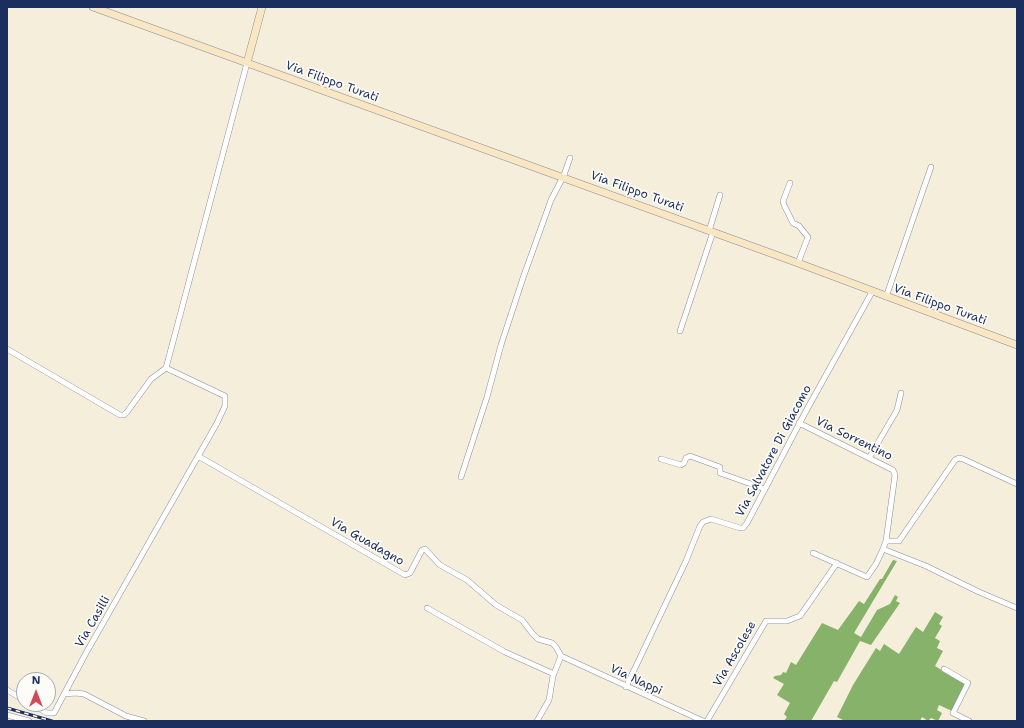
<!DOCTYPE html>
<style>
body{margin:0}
#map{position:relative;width:1024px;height:728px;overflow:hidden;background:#f5eedb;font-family:"Shantell Sans",sans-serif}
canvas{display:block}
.frame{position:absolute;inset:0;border:8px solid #1b2f5e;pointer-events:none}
.north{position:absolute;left:16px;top:672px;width:40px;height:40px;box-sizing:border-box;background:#fdfcf7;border:1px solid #a3aaba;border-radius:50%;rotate:0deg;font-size:11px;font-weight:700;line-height:16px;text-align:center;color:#1b2f5e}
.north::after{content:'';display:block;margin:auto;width:14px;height:18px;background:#d1495b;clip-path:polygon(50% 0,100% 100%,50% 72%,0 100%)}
</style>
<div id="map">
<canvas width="1024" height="728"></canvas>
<div class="frame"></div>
<div class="north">N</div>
</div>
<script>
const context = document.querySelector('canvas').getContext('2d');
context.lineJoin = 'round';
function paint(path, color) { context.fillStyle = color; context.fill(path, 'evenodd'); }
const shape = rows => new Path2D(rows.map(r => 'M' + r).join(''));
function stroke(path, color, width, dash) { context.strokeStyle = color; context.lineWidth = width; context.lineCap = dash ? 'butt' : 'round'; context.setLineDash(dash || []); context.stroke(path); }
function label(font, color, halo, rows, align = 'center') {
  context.font = font + ' "Shantell Sans",sans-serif'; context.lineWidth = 3.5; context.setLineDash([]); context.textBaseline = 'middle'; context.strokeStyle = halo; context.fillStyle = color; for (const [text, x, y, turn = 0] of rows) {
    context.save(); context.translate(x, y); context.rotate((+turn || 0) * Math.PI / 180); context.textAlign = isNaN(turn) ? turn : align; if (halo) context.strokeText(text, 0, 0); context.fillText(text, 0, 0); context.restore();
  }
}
paint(shape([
 [893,560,897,561,854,633,861,637,877,610,890,604,895,595,898,597,896,601,900,603,871,645,860,641,837,682,834,681,811,721,784,721,787,717,784,714,790,703,777,695,784,684,773,678,775,676,781,675,783,672,786,673,791,662,796,665,822,623,838,630,859,601,864,604,880,579,882,579],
 [935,612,943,617,939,624,942,626,935,638,940,641,937,648,943,651,935,666,966,685,952,711,939,705,937,710,942,713,938,721,931,718,928,721,922,717,920,721,845,721,837,717,853,685,876,648,880,651,884,644,899,654,916,627,923,632]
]), '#86b26a');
const street = shape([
 [790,183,783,201,784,205,793,223,799,226,808,237,798,263],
 [709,231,720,195],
 [886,297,931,167],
 [680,331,713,232],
 [7,349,120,415,124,415,127,412,151,379,166,368,247,63],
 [799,423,893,470,895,475,886,541,883,549,926,566,979,592,1017,608],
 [198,456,405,575,410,573,422,550,425,549,440,565,467,580,496,605,522,620,532,633,538,639,552,643,556,647,561,656],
 [869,458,897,410,901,393],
 [661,459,681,465,684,463,686,458,690,456,720,467,720,473,765,489],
 [461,477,487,397,501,345,523,278,551,200,564,175,570,158],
 [886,541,899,541,955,460,959,458,963,459,1017,484],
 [813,553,867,577,876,564,883,549],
 [427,608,505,652,554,674],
 [561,656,703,721],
 [944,669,968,683,953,713,969,721],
 [626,687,686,561,700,526,703,522,711,519,740,528,743,528,747,523,805,413,872,292],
 [7,690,24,700],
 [64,694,76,693,84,694,126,716,144,721],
 [31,704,47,713,54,713,86,653,217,423,225,406,225,396,166,368],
 [7,715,29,721],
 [537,721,549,700,553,676,561,656],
 [707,721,766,621,787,621,800,616,837,563]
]);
const secondary = shape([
 [93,7,798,263,1017,345],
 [247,63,262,7]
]);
stroke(street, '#888e9c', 6);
stroke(secondary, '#888e9c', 8);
stroke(street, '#fff', 5);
stroke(secondary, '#f9e7c3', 7);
const rail = shape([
 [7,708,52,721]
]);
stroke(rail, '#1b2f5e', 3);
stroke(rail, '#fdfcf7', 1.5, [4.5]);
label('12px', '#1b2f5e', '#fdfcf7', [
 ["Via Filippo Turati",332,82,20],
 ["Via Filippo Turati",637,192,20],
 ["Via Filippo Turati",940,305,20],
 ["Via Sorrentino",854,439,26],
 ["Via Salvatore Di Giacomo",774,451,-62],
 ["Via Guadagno",367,542,30],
 ["Via Casilli",93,622,-60],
 ["Via Ascolese",735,654,-60],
 ["Via Nappi",636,680,25]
]);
</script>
